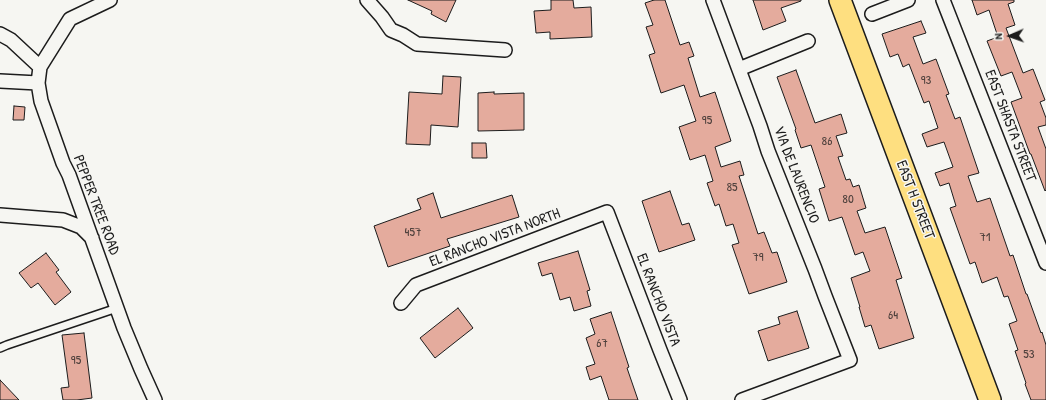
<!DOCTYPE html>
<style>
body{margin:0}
#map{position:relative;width:1046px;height:400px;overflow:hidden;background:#f6f6f2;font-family:"Patrick Hand",sans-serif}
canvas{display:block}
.north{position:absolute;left:990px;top:16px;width:40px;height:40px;-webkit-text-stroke:3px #f6f6f2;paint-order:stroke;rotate:268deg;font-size:11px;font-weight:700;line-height:16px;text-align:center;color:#1c1c1c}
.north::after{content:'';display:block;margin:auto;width:14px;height:18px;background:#1c1c1c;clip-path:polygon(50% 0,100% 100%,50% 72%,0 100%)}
</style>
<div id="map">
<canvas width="1046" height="400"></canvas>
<div class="north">N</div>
</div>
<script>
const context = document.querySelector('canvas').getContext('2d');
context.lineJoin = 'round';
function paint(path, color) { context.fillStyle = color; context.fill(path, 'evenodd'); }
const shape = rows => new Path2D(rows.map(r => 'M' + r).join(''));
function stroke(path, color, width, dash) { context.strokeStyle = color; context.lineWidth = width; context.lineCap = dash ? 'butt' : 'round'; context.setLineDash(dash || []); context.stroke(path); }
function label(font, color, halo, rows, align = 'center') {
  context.font = font + ' "Patrick Hand",sans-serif'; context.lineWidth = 3; context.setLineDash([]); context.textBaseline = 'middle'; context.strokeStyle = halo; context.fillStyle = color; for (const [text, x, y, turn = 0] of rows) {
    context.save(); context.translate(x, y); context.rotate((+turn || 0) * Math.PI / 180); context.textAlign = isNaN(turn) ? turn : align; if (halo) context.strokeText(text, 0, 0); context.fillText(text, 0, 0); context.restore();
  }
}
const building = shape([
 [408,0,456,0,446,22,431,14,432,11,408,0],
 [551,0,573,0,574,8,591,7,592,37,550,39,550,32,536,33,534,11,551,10,551,0],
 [654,0,665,0,680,45,689,42,694,56,688,58,700,97,715,92,731,141,715,147,721,167,740,161,744,175,739,176,758,234,764,232,772,253,777,252,787,282,749,294,732,245,739,243,733,224,726,226,719,204,715,206,707,183,713,181,705,155,690,160,679,127,696,121,684,85,661,93,649,55,655,53,646,27,653,25,645,3,654,0],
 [753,0,801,0,801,1,781,8,786,21,763,30,753,0],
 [972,0,1014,0,1014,2,1008,4,1015,25,1006,28,1023,73,1033,69,1045,100,1040,102,1046,118,1046,125,1038,127,1046,149,1046,190,1045,191,1031,154,1030,154,1011,102,1022,98,1012,72,1001,76,987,41,998,37,989,10,977,15,972,0],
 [921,21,926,33,913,37,923,64,936,59,949,94,946,95,955,119,960,117,979,173,968,176,977,202,990,198,1010,256,1013,255,1026,294,1027,294,1041,333,1042,332,1046,345,1046,400,1031,400,1025,384,1026,383,1015,351,1018,350,1009,324,1017,321,1008,296,1004,297,997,277,982,283,975,262,970,264,950,208,956,206,949,183,940,186,935,173,953,167,944,142,927,147,922,134,938,128,929,101,924,103,909,64,903,67,898,54,890,57,882,34,921,21],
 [796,70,815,123,841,114,847,133,836,136,843,156,838,157,846,180,850,179,853,187,859,185,866,208,857,211,865,233,885,227,902,278,896,280,914,338,879,349,871,325,865,327,859,307,860,307,851,278,870,271,863,252,855,255,842,217,829,221,819,189,825,187,811,145,801,148,795,130,796,129,777,77,796,70],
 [443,76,461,77,458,127,431,125,430,145,406,144,409,92,442,94,443,76],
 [494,92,494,94,524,93,524,130,478,131,478,93,494,92],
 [14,106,25,107,24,120,13,120,14,106],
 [472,143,486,143,487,158,472,158,472,143],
 [670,191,682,225,689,223,695,240,659,252,642,201,670,191],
 [433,193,441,218,512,195,519,217,447,239,450,246,388,267,374,226,421,209,417,199,433,193],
 [578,251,590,290,587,291,591,306,574,311,570,297,560,300,552,273,542,276,538,263,578,251],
 [46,253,59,270,56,272,71,292,55,305,38,283,31,288,19,273,46,253],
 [458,308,473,328,435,358,420,338,458,308],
 [797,311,809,348,768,361,758,331,780,324,778,317,797,311],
 [611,312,629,367,627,368,638,400,609,400,601,376,590,380,586,367,595,364,586,338,595,334,590,319,611,312],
 [84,333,92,398,77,400,63,400,61,388,69,387,62,335,84,333],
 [0,380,19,400,0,400,0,380]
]);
paint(building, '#e4ab9d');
stroke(building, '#1c1c1c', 1);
const service = shape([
 [0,348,7,345,117,308]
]);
const minor = shape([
 [110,0,70,19,40,67,38,83,41,101,63,163,69,175,124,328,141,369,155,400],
 [367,0,382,17,391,30,403,35,417,44,505,50],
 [713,0,760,126,768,151,815,269,825,296,850,360,742,400],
 [943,0,1046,263],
 [872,14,908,0],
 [0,34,11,40,40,67],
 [739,69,808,41],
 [0,81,38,83],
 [0,215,63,220,81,227,92,238],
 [401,303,416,285,607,212,660,350,680,400]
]);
const primary = shape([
 [840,0,990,400]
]);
stroke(service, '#1c1c1c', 10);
stroke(minor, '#1c1c1c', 16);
stroke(primary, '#1c1c1c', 24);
stroke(service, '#f6f6f2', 7);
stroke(minor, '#f6f6f2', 13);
stroke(primary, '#fedf80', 21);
label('13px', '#4e403c', null, [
 ["93",926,81],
 ["95",707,121],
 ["86",827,142],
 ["85",732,188],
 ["80",848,200],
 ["457",413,233],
 ["71",985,238],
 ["79",758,258],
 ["64",893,316],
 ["67",602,344],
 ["53",1029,355],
 ["95",76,361]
]);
label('15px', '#1c1c1c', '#f6f6f2', [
 ["EAST SHASTA STREET",1010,126,69],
 ["VIA DE LAURENCIO",796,175,69],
 ["EAST H STREET",915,200,69],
 ["PEPPER TREE ROAD",96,205,69],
 ["EL RANCHO VISTA NORTH",495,238,-21],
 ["EL RANCHO VISTA",658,300,69]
]);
</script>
